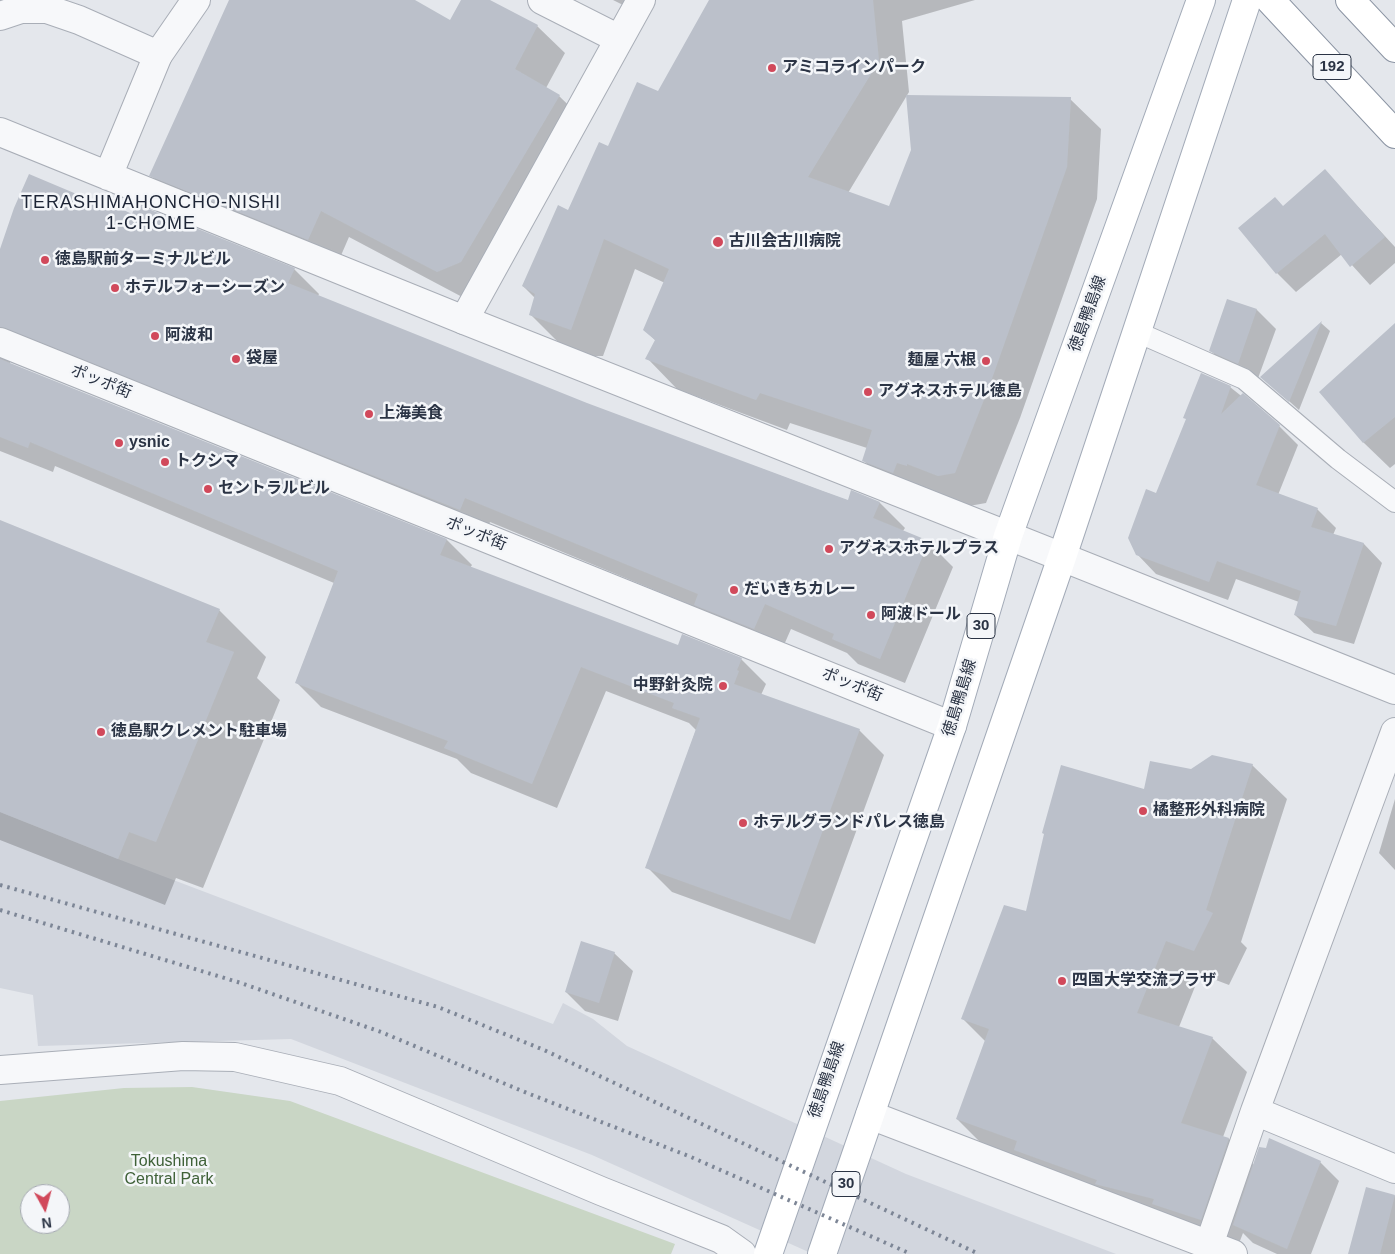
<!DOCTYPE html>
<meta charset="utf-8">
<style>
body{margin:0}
#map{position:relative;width:1395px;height:1254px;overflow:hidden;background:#e4e7ec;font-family:Arial,sans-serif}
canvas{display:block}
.north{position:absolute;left:20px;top:1184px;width:50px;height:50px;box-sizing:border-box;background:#f4f6f9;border:1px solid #a4a8b1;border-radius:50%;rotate:173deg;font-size:14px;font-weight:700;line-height:20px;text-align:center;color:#2b3445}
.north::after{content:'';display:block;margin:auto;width:18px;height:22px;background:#d1495b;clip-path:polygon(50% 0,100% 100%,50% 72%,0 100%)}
</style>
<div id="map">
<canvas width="1395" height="1254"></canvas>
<div class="north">N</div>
</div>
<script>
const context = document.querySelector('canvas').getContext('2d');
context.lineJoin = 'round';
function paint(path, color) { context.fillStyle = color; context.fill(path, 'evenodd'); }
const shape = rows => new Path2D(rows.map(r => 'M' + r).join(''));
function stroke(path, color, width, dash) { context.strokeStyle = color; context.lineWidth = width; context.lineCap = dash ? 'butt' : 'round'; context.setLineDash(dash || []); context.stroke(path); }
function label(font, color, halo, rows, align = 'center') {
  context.font = font + ' Arial,"Noto Sans JP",sans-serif'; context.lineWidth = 5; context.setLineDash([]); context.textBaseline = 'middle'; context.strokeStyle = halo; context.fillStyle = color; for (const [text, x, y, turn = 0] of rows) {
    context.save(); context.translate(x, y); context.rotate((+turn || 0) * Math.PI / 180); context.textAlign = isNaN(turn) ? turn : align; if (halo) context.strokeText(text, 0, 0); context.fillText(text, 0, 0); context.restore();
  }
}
paint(shape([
 [0,812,118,859,553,1024,563,1003,593,1019,627,1046,906,1174,1116,1254,813,1254,592,1155,291,1039,38,1046,33,995,0,988]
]), '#d2d6de');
paint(shape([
 [192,1087,290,1101,675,1244,671,1254,0,1254,0,1101,124,1088],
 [30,1194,60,1194,60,1224,30,1224]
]), '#c9d6c5');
paint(shape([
 [236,0,393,0,451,22,462,0,487,0,537,26,565,53,546,88,559,96,587,123,466,299,349,237,336,267,178,203,151,175],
 [613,0,631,0,627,7],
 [711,0,975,0,902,21,909,92,848,193,890,208,1070,99,1101,129,1097,199,1020,418,986,503,969,506,894,491,863,460,867,448,790,423,787,430,677,389,647,358,656,341,645,330,665,283,635,269,603,356,591,356,561,345,530,314,535,298,523,286,609,148,659,92],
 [1325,171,1395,247,1395,263,1370,285,1342,254,1296,292,1277,273,1240,228,1284,207],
 [137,206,294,269,319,294,318,296,586,404,849,501,852,492,880,503,905,528,903,531,928,542,953,567,905,683,858,664,847,653,791,629,780,654,720,630,698,608,490,522,485,535,15,355,10,362,10,364,447,540,472,565,470,568,678,647,741,659,766,684,761,695,859,730,884,755,815,944,672,892,647,867,696,730,689,723,606,691,557,808,471,773,457,759,321,707,296,682,334,583,55,466,53,472,0,451,0,253,106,207,133,216],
 [1228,300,1257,310,1276,329,1257,381,1229,369,1210,350],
 [1321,323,1330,331,1299,410,1262,377],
 [1395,325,1395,464,1390,468,1364,443,1321,392],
 [1230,387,1279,426,1298,445,1278,495,1317,509,1336,528,1333,535,1364,544,1382,563,1354,644,1314,633,1295,615,1299,602,1236,579,1228,600,1156,574,1137,554,1157,494],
 [0,522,219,610,266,657,257,678,280,700,203,888,176,878,165,905,0,840],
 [1252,765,1287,799,1241,942,1247,948,1229,985,1200,974,1179,1027,1212,1038,1247,1072,1223,1137,1229,1139,1254,1165,1320,1162,1339,1181,1311,1254,1277,1254,1253,1243,1243,1233,1235,1254,992,1154,957,1119,986,1042,962,1018,1027,913,1145,791,1192,770],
 [1395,799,1395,870,1379,853],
 [614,953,633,971,618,1021,585,1011,566,992],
 [1367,1189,1395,1196,1395,1254,1349,1254]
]), '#0003');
paint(shape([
 [229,0,415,0,450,20,461,0,490,0,538,25,515,69,560,95,461,262,437,272,321,211,308,240,149,176],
 [709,0,873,0,879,61,808,177,889,206,911,150,906,95,1071,97,1067,167,989,387,955,473,938,476,907,464,907,466,897,463,893,473,862,461,872,430,760,393,756,400,645,359,655,340,643,330,669,269,604,239,571,330,529,315,535,294,522,286,558,205,568,210,599,142,608,146,637,82,658,91],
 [1325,169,1385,237,1350,267,1325,234,1276,274,1238,228,1275,197,1283,206],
 [29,174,105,206,107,202,132,214,136,204,295,268,288,283,587,403,823,491,848,500,851,490,880,502,873,518,929,541,880,659,832,639,834,634,765,604,754,629,694,605,698,594,465,498,460,510,0,327,0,249,14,208],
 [1227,299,1257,309,1238,364,1209,351],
 [1322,321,1289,402,1260,377],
 [1395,323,1395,417,1363,443,1319,392],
 [0,359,447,539,440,555,678,645,682,634,742,658,737,670,739,671,734,684,860,729,790,920,645,868,700,718,672,708,674,703,581,667,532,784,444,748,448,741,295,683,338,571,30,442,28,448,0,437],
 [1201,373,1231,386,1221,414,1243,393,1280,425,1256,485,1318,508,1311,527,1364,543,1336,626,1294,615,1301,591,1217,561,1209,582,1136,555,1128,538,1146,489,1156,493,1186,419,1183,418],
 [0,520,220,609,206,642,234,652,156,842,129,832,118,859,0,812],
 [1212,755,1253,764,1206,910,1213,913,1194,951,1166,941,1137,1013,1213,1037,1181,1123,1229,1138,1201,1220,1152,1204,1154,1199,1095,1184,1097,1180,1014,1150,1017,1141,956,1119,989,1029,961,1019,1004,905,1026,911,1044,834,1042,833,1061,765,1144,789,1150,761,1191,769],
 [581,941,615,952,599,1003,565,992],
 [1269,1138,1321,1161,1287,1249,1233,1225,1259,1147,1266,1148],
 [1366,1187,1395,1195,1380,1254,1348,1254]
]), '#bbc0ca');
const service = shape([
 [1137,332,1244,379,1338,459,1395,502]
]);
const pedestrian = shape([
 [0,342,952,726]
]);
const minor = shape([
 [0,132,464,320,1062,557],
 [108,176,158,55],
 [0,1070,183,1056,235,1057,340,1081,601,1191,721,1239,742,1254],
 [1255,1111,1395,1169],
 [870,1115,1233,1254],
 [1209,1245,1255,1111,1395,732]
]);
const tertiary = shape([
 [542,0,619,39],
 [0,16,21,9,47,9,79,20,158,55,196,0],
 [464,320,641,0],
 [1062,557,1395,690]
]);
const primary = shape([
 [768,1254,952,726,1008,536,1201,0],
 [822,1254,1062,557,1247,0]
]);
const trunk = shape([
 [1270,0,1395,134],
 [1350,0,1395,48]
]);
stroke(service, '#a9aeb7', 22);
stroke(pedestrian, '#a9aeb7', 30);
stroke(minor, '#a9aeb7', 30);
stroke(tertiary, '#a9aeb7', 30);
stroke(primary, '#a3abb8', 30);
stroke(trunk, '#8b94a3', 30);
stroke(service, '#f7f8fa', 20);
stroke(pedestrian, '#f7f8fa', 28);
stroke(minor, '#f7f8fa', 28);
stroke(tertiary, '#f7f8fa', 28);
stroke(primary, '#fff', 28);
stroke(trunk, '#fff', 28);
stroke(shape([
 [0,885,438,1007,544,1050,979,1254],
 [0,910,241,983,381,1032,527,1093,691,1157,911,1254]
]), '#7d8696', 4, [2.5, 5]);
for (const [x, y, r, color] of [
 [772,68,5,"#d1495b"],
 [718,242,6,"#d1495b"],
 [45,260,5,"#d1495b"],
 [115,288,5,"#d1495b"],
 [155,336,5,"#d1495b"],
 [236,359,5,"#d1495b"],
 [986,361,5,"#d1495b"],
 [868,392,5,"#d1495b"],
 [369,414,5,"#d1495b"],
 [119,443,5,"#d1495b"],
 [165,462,5,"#d1495b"],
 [208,489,5,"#d1495b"],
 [829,549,5,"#d1495b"],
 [734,590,5,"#d1495b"],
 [871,615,5,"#d1495b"],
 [723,686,5,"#d1495b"],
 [101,732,5,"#d1495b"],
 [1143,811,5,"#d1495b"],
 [743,823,5,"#d1495b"],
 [1062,981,5,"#d1495b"]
]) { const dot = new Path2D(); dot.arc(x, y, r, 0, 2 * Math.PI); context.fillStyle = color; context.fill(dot); stroke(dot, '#f4f6f9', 2); }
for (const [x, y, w] of [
 [1332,67,38],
 [981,626,28],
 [846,1184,28]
]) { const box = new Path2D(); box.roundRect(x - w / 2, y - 12.5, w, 25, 4); context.fillStyle = '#f4f6f9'; context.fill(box); stroke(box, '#2b3445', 1); }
label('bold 15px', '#2b3445', null, [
 ["192",1332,67],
 ["30",981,626],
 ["30",846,1184]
]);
label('bold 16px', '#2b3445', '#f4f6f9', [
 ["アミコラインパーク",782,68],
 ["古川会古川病院",729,242],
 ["徳島駅前ターミナルビル",55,260],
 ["ホテルフォーシーズン",125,288],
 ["阿波和",165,336],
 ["袋屋",246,359],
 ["麺屋 六根",976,361,"right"],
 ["アグネスホテル徳島",878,392],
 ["上海美食",379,414],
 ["ysnic",129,443],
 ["トクシマ",175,462],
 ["セントラルビル",218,489],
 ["アグネスホテルプラス",839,549],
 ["だいきちカレー",744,590],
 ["阿波ドール",881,615],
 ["中野針灸院",713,686,"right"],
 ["徳島駅クレメント駐車場",111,732],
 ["橘整形外科病院",1153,811],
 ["ホテルグランドパレス徳島",753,823],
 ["四国大学交流プラザ",1072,981]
], 'left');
label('16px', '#2b3445', '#f4f6f9', [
 ["徳島鴨島線",1088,314,-70],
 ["ポッポ街",101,382,22],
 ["ポッポ街",476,534,22],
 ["ポッポ街",852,685,22],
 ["徳島鴨島線",960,698,-73],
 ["徳島鴨島線",827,1080,-71]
]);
label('16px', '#3f6138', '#f4f6f9', [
 ["Tokushima",169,1162],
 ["Central Park",169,1180]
]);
context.letterSpacing = '1px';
label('18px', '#1d2536', '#f4f6f9', [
 ["TERASHIMAHONCHO-NISHI",151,203],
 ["1-CHOME",151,224]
]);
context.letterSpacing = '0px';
</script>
